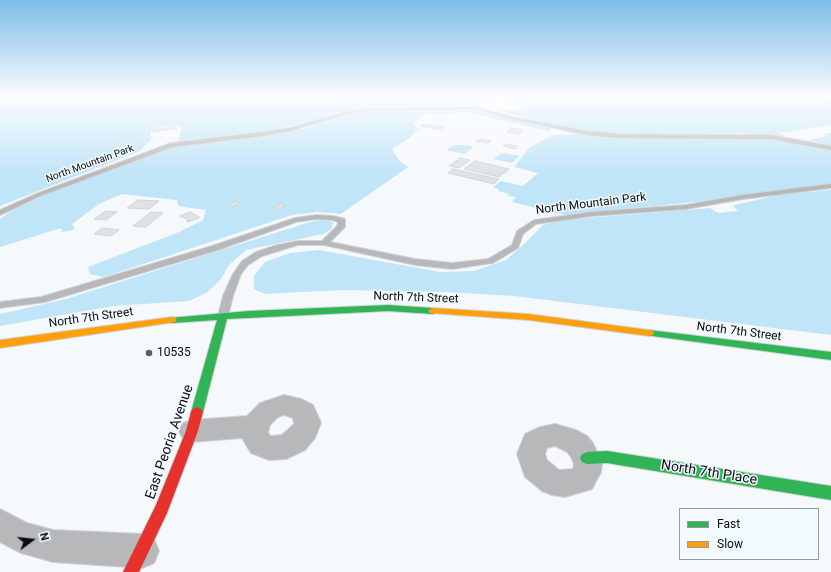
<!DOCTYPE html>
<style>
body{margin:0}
#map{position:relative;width:831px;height:572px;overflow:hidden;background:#f6f9fc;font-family:Roboto,sans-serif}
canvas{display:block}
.legend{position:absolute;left:679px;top:508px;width:140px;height:52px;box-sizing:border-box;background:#f3faff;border:1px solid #959b9f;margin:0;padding:5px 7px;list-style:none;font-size:12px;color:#080c0e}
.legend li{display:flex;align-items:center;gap:8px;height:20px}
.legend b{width:20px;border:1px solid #959b9f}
.north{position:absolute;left:12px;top:520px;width:40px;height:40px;-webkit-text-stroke:3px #f3faff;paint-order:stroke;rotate:75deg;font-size:11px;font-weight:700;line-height:16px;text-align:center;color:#080c0e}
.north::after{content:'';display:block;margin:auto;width:14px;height:18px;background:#080c0e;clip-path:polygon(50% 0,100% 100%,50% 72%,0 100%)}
</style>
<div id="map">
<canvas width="831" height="572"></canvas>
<ul class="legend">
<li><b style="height:5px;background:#30b455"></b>Fast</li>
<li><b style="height:5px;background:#ff9f0a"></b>Slow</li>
</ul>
<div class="north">N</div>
</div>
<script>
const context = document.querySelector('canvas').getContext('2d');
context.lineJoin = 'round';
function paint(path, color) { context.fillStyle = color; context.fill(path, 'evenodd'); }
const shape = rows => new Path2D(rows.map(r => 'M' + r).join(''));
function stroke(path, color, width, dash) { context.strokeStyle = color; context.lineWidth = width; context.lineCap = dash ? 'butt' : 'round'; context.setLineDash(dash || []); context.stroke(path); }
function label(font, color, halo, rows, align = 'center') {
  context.font = font + ' Roboto,sans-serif'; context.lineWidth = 3; context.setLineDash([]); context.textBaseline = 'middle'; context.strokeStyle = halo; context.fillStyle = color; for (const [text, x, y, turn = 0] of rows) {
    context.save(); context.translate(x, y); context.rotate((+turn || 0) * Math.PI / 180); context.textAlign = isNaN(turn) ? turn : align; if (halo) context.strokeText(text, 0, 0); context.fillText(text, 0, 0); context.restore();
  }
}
paint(shape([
 [0,96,831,96,831,125,778,133,785,136,781,136,741,133,654,134,600,132,553,125,497,110,501,109,519,110,524,108,516,101,508,99,494,99,484,103,462,105,351,110,333,114,310,122,264,131,178,141,182,127,176,125,163,126,152,129,150,136,153,137,140,151,0,206],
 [435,109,467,109,488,113,549,127,551,129,549,131,466,112,438,115,425,113,413,123,418,129,408,139,392,149,399,160,408,167,341,214,317,212,292,215,104,277,90,274,88,267,179,232,203,220,206,210,178,206,177,200,122,194,99,204,72,224,75,229,63,232,61,228,0,247,0,219,11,211,48,193,162,150,185,145,259,136,303,129,345,115,367,112],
 [831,133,831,146,800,138,809,140,827,136,821,134],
 [583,134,637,138,755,138,800,144,831,150,831,184,695,202,565,215,512,202,516,197,508,196,509,194,498,191,499,189,493,187,501,181,523,186,538,173,514,167,530,147,553,135],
 [454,145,464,145,474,147,464,154,446,150],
 [501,153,519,156,512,163,493,159],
 [831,190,831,335,514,296,445,292,341,290,265,294,254,289,254,276,265,262,290,253,319,250,440,272,474,271,506,260,522,246,543,225,562,220,710,208,718,213,738,211,733,206,735,205,783,194],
 [322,220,333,222,332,229,323,234,246,250,229,265,221,279,214,286,206,293,189,301,113,306,0,326,0,314,66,299,310,222]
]), '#c0e4f8');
const building = shape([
 [426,124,444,127,439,130,421,126,426,124],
 [174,126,175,129,153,132,152,130,174,126],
 [511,128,523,130,519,134,507,132,511,128],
 [480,139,491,141,488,143,476,141,480,139],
 [506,144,518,146,515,149,503,146,506,144],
 [460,158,470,160,459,168,449,166,460,158],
 [475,161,509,169,499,177,464,169,475,161],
 [453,169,499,179,494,184,448,173,453,169],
 [138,200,159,201,149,209,127,208,138,200],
 [237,201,241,203,232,207,227,205,237,201],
 [281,203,286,205,279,210,273,208,281,203],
 [106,211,117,212,106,220,94,219,106,211],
 [151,212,163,213,146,227,133,226,151,212],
 [190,212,199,217,199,218,188,222,186,221,189,220,180,216,190,212],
 [102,228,119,230,111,236,94,234,102,228]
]);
paint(building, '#dfe2e5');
stroke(building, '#d1d5d8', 1);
const lane = shape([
 [475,107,513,117,587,131,620,134,771,135,831,146,831,150,771,139,620,138,587,135,513,119,475,109,366,111,343,115,290,131,262,136,172,147,40,196,0,215,0,210,36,194,171,143,262,132,289,128,342,113,366,109,475,107],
 [831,184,831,188,743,199,686,209,592,216,536,224,523,234,518,248,493,263,452,269,415,265,324,245,298,245,262,256,248,265,241,274,233,296,228,316,223,319,218,316,223,296,233,274,242,261,256,252,277,245,298,241,322,241,337,226,338,222,332,220,316,219,296,222,218,250,45,302,0,308,0,302,41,297,212,246,295,218,316,215,333,216,345,219,345,227,330,242,415,259,452,263,488,259,512,245,517,231,534,220,592,212,686,205,743,195,831,184]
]);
const street = shape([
 [284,395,301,399,313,405,321,423,315,438,305,450,286,459,269,460,251,453,242,438,192,442,183,439,179,431,183,423,192,420,247,416,260,403,284,395],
 [284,415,293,418,294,424,282,435,270,436,268,432,270,425,278,417,284,415],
 [555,424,576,430,587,436,593,443,602,464,601,472,592,489,565,497,552,495,542,491,525,477,517,454,525,434,540,427,555,424],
 [555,446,567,452,571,457,574,464,573,469,559,470,547,460,545,454,547,448,555,446],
 [0,509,27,523,53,530,142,534,154,539,159,551,154,563,142,568,53,562,21,553,0,542,0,509]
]);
const fast = shape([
 [388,305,433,308,438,311,433,314,388,311,227,319,203,412,201,415,197,417,193,415,191,412,217,320,172,323,169,322,167,320,169,318,249,311,388,305],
 [649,330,831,352,831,360,645,335,644,333,645,331,649,330],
 [607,451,831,486,831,500,607,463,587,464,582,462,580,458,582,454,587,452,607,451]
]);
const slow = shape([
 [433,308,528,314,649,330,653,331,654,333,653,335,649,336,528,320,430,313,428,311,430,309,433,308],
 [172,317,175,318,177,320,175,322,0,348,0,340,172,317]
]);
const jam = shape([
 [197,407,201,409,203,412,198,431,167,513,139,572,123,572,156,505,186,431,191,412,193,409,197,407]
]);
stroke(lane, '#d1d3d5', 2);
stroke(street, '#d1d3d5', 2);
stroke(fast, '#d1d3d5', 2);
stroke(slow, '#d1d3d5', 2);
stroke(jam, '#d1d3d5', 2);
paint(lane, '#b6b8b9');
paint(street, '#b6b8b9');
paint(fast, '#30b455');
paint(slow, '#ff9f0a');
paint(jam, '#e5322d');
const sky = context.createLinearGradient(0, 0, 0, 176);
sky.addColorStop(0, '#7dbce9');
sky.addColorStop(0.55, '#fbfcfe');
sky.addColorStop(1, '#fbfcfe00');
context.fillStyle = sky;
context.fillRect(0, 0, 831, 176);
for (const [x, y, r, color] of [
 [149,353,4,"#5b5f61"]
]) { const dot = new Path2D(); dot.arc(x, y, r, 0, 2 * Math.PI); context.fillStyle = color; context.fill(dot); stroke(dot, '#f3faff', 1.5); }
label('10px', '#080c0e', '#f3faff', [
 ["North Mountain Park",90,164,-20]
]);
label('12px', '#080c0e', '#f3faff', [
 ["North Mountain Park",591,204,-7],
 ["North 7th Street",416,298,2],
 ["North 7th Street",91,318,-8],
 ["North 7th Street",739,332,7]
]);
label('12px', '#080c0e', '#f3faff', [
 ["10535",157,353]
], 'left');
label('14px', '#080c0e', '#f3faff', [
 ["East Peoria Avenue",170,442,-71],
 ["North 7th Place",709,473,9]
]);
</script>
